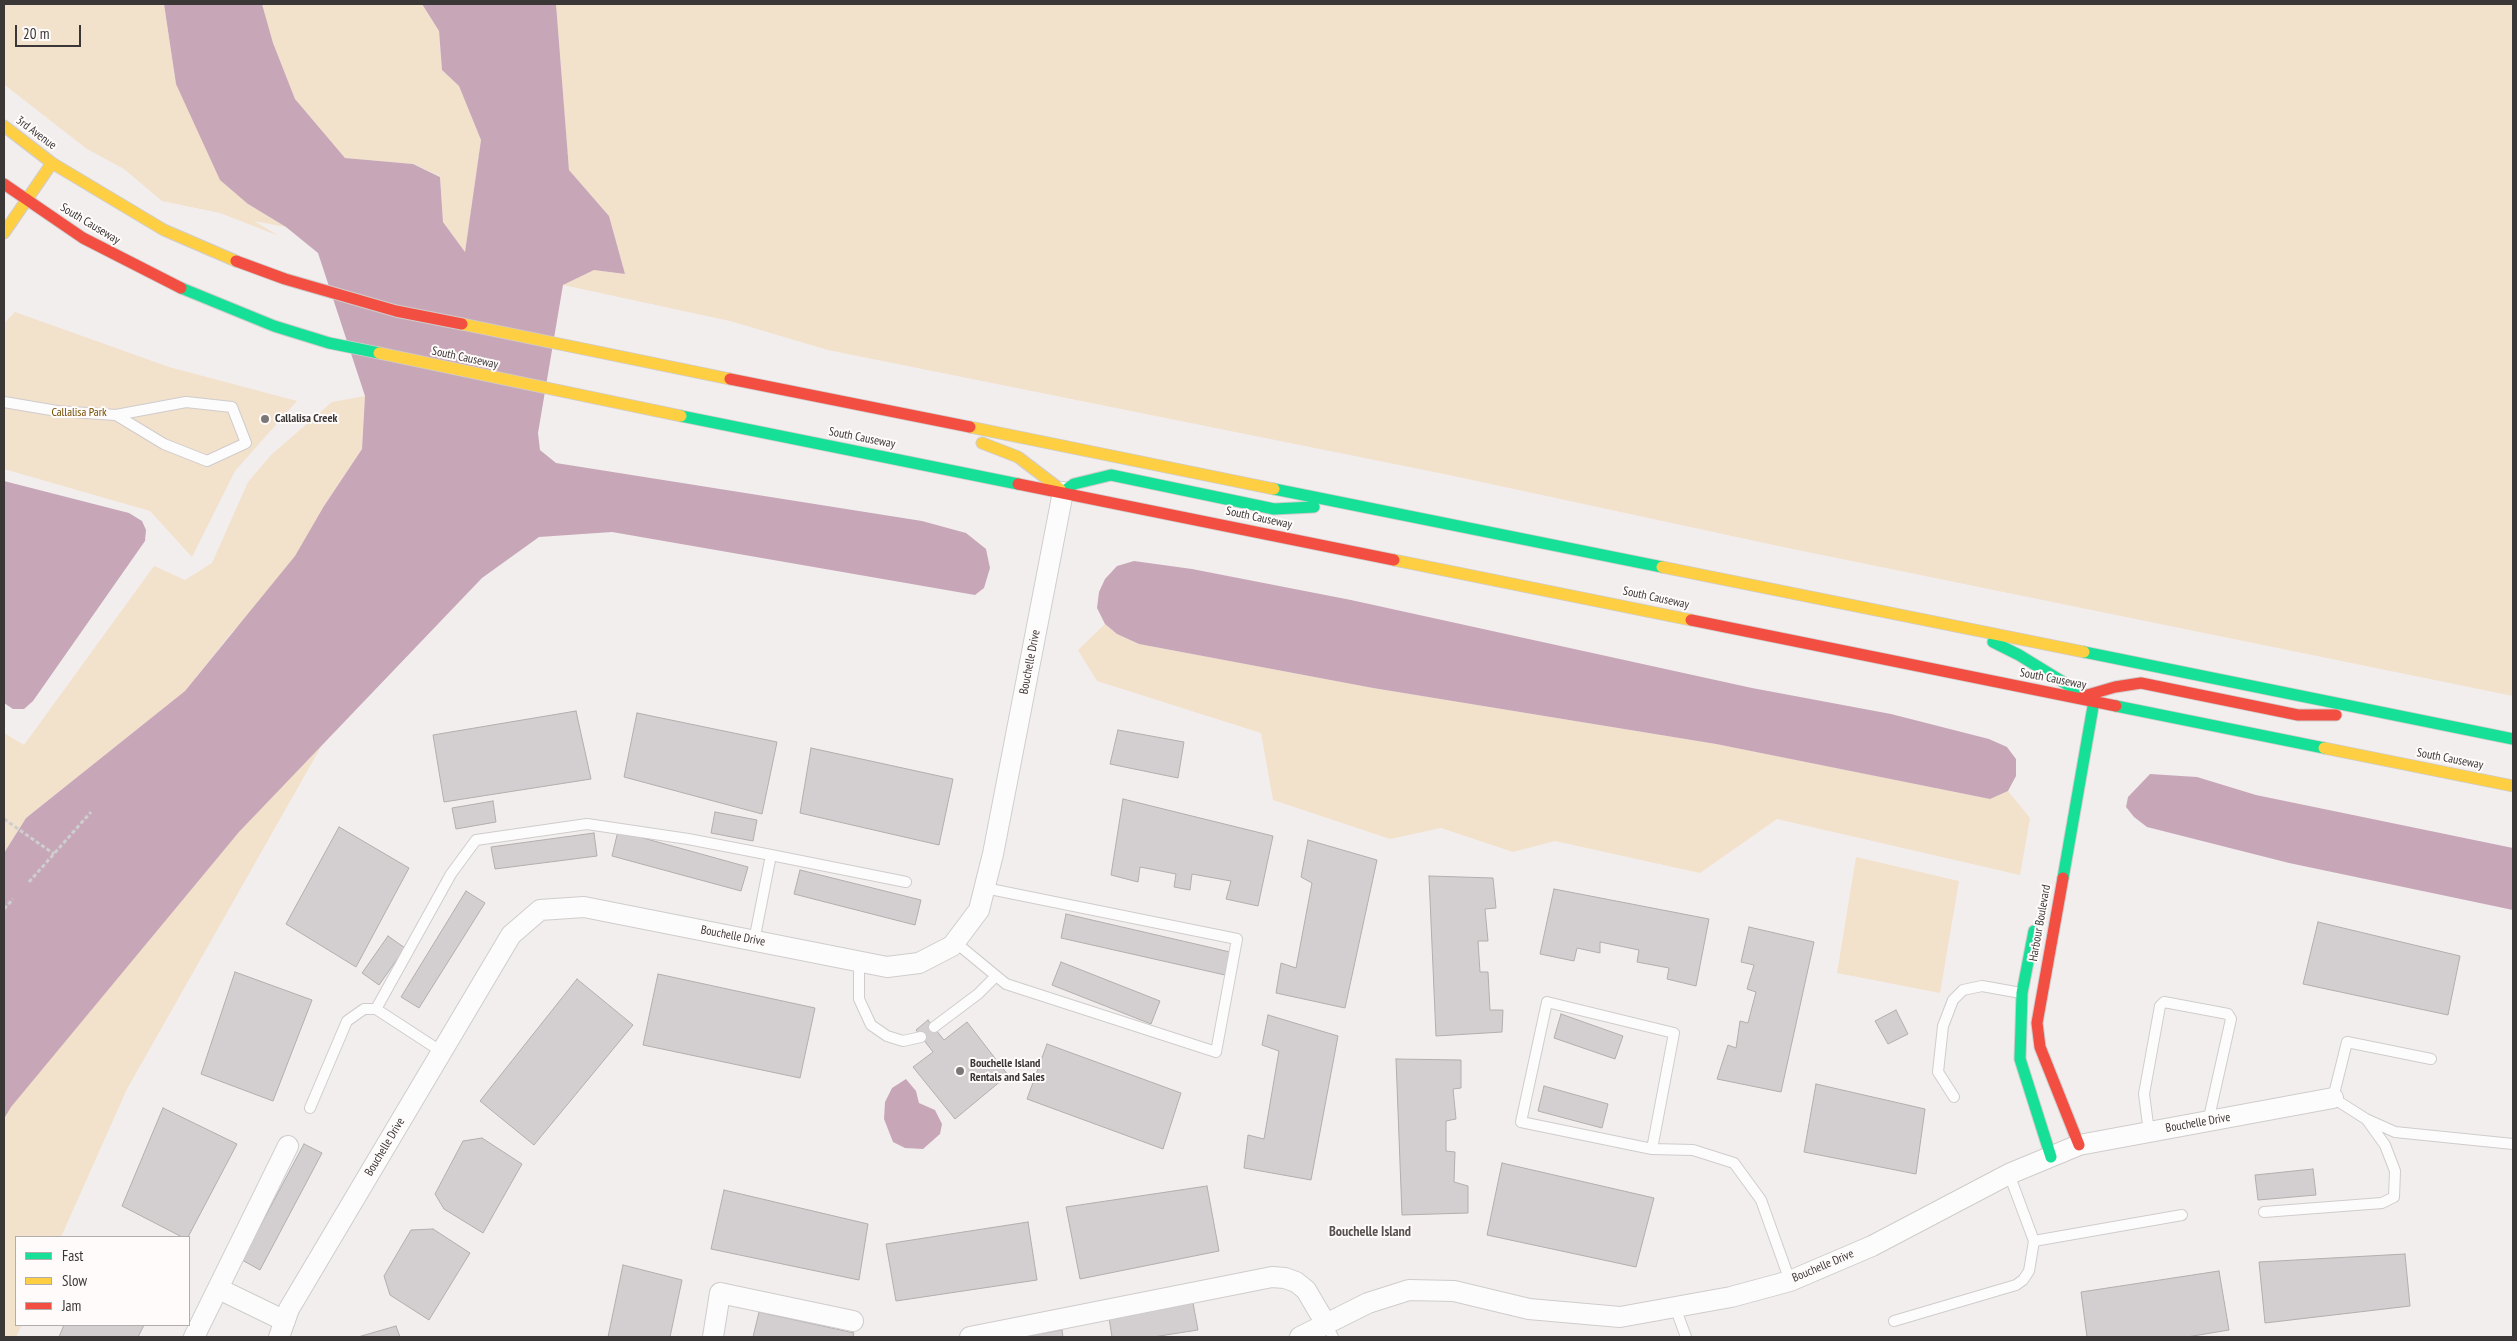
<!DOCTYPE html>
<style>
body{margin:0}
#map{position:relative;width:2517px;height:1341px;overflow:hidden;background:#f3eeee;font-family:"PT Sans Narrow",sans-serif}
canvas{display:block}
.frame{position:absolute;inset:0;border:5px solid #3a3736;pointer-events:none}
.legend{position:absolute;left:15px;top:1236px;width:175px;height:90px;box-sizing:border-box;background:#fffbfa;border:1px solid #b0adac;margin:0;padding:6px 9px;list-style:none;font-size:15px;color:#3a3736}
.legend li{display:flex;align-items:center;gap:10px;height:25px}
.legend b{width:25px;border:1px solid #b0adac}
.scale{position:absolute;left:15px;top:25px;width:66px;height:22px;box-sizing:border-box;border:2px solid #3a3736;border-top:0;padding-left:6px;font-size:15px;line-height:18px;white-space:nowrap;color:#3a3736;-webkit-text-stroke:4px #fffbfa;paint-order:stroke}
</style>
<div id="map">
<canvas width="2517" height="1341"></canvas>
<div class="frame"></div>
<ul class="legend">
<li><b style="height:6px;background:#16e098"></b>Fast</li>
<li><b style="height:6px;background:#ffcf43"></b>Slow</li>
<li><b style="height:6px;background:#f24e42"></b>Jam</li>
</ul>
<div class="scale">20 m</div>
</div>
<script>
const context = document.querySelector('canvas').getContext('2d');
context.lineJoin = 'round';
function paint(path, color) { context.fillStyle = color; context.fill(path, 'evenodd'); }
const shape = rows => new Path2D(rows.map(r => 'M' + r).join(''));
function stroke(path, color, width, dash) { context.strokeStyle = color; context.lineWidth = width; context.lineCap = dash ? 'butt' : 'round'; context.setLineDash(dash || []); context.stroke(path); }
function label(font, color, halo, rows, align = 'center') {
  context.font = font + ' "PT Sans Narrow",sans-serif'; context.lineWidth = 4; context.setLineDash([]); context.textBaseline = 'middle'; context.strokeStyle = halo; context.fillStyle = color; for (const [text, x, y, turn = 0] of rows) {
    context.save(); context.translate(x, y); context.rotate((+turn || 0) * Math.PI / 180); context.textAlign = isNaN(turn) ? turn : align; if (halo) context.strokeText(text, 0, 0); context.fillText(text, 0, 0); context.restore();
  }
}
paint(shape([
 [4,4,164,4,176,84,248,204,286,227,254,221,279,236,220,213,162,201,124,169,87,149,6,86,4,84],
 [262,4,422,4,439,31,442,70,459,86,481,140,465,252,443,222,440,176,413,164,345,158,295,99,273,43],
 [556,4,2513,4,2513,696,1783,547,1449,475,828,350,730,321,563,285,594,270,625,274,609,216,569,170],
 [15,312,169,367,297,401,235,471,192,557,150,511,4,469,4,323],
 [365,396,362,449,324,506,333,551,233,631,185,691,26,818,4,853,4,733,24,745,154,566,185,580,212,563,248,482,271,455,332,402],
 [1105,624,1117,634,1139,644,1373,688,1716,744,1990,799,2008,791,2030,818,2020,875,1777,819,1700,873,1555,841,1513,852,1441,828,1390,839,1273,800,1261,733,1097,681,1078,650],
 [322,745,127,1089,61,1237,16,1237,16,1325,22,1325,16,1337,4,1337,4,1121,11,1106,239,832],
 [1856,857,1959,881,1940,993,1837,973]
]), '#f2e1cb');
paint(shape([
 [164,4,262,4,273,43,295,99,345,158,413,164,440,177,443,222,465,252,481,140,459,86,442,70,439,31,422,4,556,4,569,170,609,216,625,274,594,270,563,285,538,433,540,450,556,463,922,521,966,533,986,549,990,568,984,588,975,595,612,532,539,537,482,578,239,832,11,1107,4,1119,4,853,26,818,185,691,295,556,324,506,362,449,365,396,318,253,286,227,248,204,220,180,176,84],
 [4,481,129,513,142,521,146,530,145,541,33,701,24,709,13,709,4,703],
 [1134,561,1192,569,1351,600,1752,688,1891,714,1989,739,2007,747,2016,759,2016,776,2008,791,1990,799,1716,744,1373,688,1139,644,1117,634,1105,624,1097,608,1099,592,1105,579,1117,566],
 [2150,774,2197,777,2256,795,2513,848,2513,910,2289,863,2147,827,2134,817,2126,807,2128,797],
 [906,1079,916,1091,919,1103,935,1110,942,1124,940,1134,923,1149,905,1148,893,1142,884,1119,885,1102,892,1088]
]), '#c7a7b7');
const building = shape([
 [576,711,591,779,444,802,433,735,576,711],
 [637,713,777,742,762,814,624,777,637,713],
 [1118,730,1184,742,1178,778,1110,764,1118,730],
 [811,748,953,779,939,845,800,813,811,748],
 [1123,799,1273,836,1258,906,1226,899,1231,881,1192,874,1190,890,1174,887,1176,874,1140,867,1138,882,1111,875,1123,799],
 [493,801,496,822,456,829,452,808,493,801],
 [715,812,757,820,753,841,711,833,715,812],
 [339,827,409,868,356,967,286,924,339,827],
 [618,831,748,867,741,891,612,856,618,831],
 [594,833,597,856,495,869,491,847,594,833],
 [1308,840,1377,860,1345,1008,1276,993,1281,963,1296,968,1312,883,1301,877,1308,840],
 [800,870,921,900,915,925,794,894,800,870],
 [1429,876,1493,878,1496,908,1485,909,1488,941,1478,941,1480,972,1488,972,1490,1010,1503,1010,1502,1032,1436,1036,1429,876],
 [1554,889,1709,919,1696,986,1667,979,1669,968,1637,962,1639,950,1600,942,1600,953,1577,948,1574,961,1540,954,1554,889],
 [466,891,485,903,419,1008,401,997,466,891],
 [1066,914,1230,952,1225,975,1061,938,1066,914],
 [2318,922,2460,956,2448,1015,2303,984,2318,922],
 [1749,927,1814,942,1781,1092,1717,1079,1728,1045,1736,1048,1740,1021,1748,1023,1756,992,1747,989,1754,965,1741,962,1749,927],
 [388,936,405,948,379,985,362,973,388,936],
 [1061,962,1160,1001,1151,1024,1052,985,1061,962],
 [235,972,312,1000,273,1101,201,1074,235,972],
 [658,974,815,1008,800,1078,643,1045,658,974],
 [577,979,633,1025,534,1145,480,1101,577,979],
 [1896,1010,1908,1034,1888,1044,1875,1021,1896,1010],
 [1561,1014,1623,1036,1615,1059,1554,1038,1561,1014],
 [1268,1015,1338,1036,1311,1180,1244,1168,1248,1135,1264,1139,1279,1051,1262,1045,1268,1015],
 [928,1020,944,1040,967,1022,1008,1075,955,1119,913,1067,933,1052,916,1030,928,1020],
 [1047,1044,1181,1093,1163,1149,1027,1099,1047,1044],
 [1396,1059,1461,1060,1461,1088,1453,1089,1456,1119,1446,1121,1446,1151,1455,1152,1454,1182,1468,1186,1468,1213,1402,1215,1396,1059],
 [1816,1084,1925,1109,1916,1174,1804,1152,1816,1084],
 [1544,1086,1608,1104,1602,1128,1538,1111,1544,1086],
 [163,1108,237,1144,188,1237,182,1237,122,1206,163,1108],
 [482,1138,522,1164,483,1233,444,1209,435,1194,463,1141,482,1138],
 [304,1144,322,1153,260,1270,242,1260,304,1144],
 [1502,1163,1654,1198,1636,1267,1487,1235,1502,1163],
 [2313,1169,2316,1195,2258,1200,2255,1175,2313,1169],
 [1207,1186,1219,1251,1080,1279,1066,1207,1207,1186],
 [724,1190,868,1224,859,1280,711,1249,724,1190],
 [1028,1222,1037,1280,896,1301,886,1244,1028,1222],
 [433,1229,470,1253,429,1320,390,1295,384,1276,411,1230,433,1229],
 [2405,1254,2410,1306,2265,1323,2259,1262,2405,1254],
 [623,1265,682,1280,670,1337,608,1337,623,1265],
 [2219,1271,2229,1330,2187,1337,2087,1337,2081,1292,2219,1271],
 [1193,1303,1198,1330,1153,1337,1112,1337,1109,1318,1193,1303],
 [759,1312,854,1333,853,1337,753,1337,759,1312],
 [64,1325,144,1325,138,1337,59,1337,64,1325],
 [396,1326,400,1337,358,1337,396,1326],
 [1062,1330,1063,1337,1021,1337,1062,1330]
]);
paint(building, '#d3cfd0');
stroke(building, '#b2aeae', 1);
const lane = shape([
 [4,402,57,411,116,415,186,402,232,407,246,443,207,461,164,444,116,415],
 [771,855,906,882],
 [955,942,1006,984,1216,1052,1237,939,985,888],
 [859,961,859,999,871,1025,887,1036,903,1041,921,1037],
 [934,1027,978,994,996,976],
 [442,1052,376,1009,451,874,476,840,587,824,688,839,771,855,754,941],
 [2431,1059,2347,1042,2333,1098,2366,1119,2395,1132,2513,1144],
 [1954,1097,1938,1072,1943,1026,1953,1000,1963,990,1982,986,2021,993],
 [310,1108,347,1021,364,1009,376,1009],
 [2149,1132,2144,1094,2160,1006,2164,1002,2228,1014,2231,1019,2208,1122],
 [1652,1149,1674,1033,1547,1002,1521,1122,1652,1149,1693,1150,1734,1163,1761,1200,1790,1281],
 [2009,1174,2034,1241,2182,1215],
 [2264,1212,2382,1203,2394,1197,2395,1171,2385,1145,2367,1120],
 [1675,1307,1686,1337],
 [1894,1321,2016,1285,2023,1280,2029,1271,2034,1241],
 [1326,1324,1333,1337]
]);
const street = shape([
 [219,1289,285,1321],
 [194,1337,288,1146],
 [279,1337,289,1309,511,935,540,910,584,907,887,967,919,963,952,946,979,910,993,854,1063,492],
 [713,1337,720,1293,853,1321],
 [970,1337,1272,1277,1285,1278,1296,1282,1306,1290,1326,1324],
 [1300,1337,1368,1303,1409,1290,1454,1291,1529,1309,1620,1317,1731,1297,1790,1281,1872,1246,2009,1174,2079,1145,2333,1098]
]);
const fast = shape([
 [181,288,274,326,329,343,379,353],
 [681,416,1018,484],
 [1274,489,1662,567],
 [1063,492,1074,484,1111,475,1274,509,1314,507],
 [1993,642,2019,655,2094,701,2063,878],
 [2084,652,2513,739],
 [2116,706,2324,748],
 [2034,931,2022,993,2020,1059,2051,1157]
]);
const slow = shape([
 [4,126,52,163,164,230,236,261],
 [4,233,52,163],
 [462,324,730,379],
 [379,353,681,416],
 [970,427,1274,489],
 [982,443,1018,457,1060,489],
 [1394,560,1691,620],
 [1662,567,2084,652],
 [2324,748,2513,786]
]);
const jam = shape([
 [4,184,83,238,181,288],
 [236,261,285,279,396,311,462,324],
 [730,379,970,427],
 [1018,484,1394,560],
 [1691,620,2116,706],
 [2084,696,2115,687,2141,683,2298,715,2336,715],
 [2063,878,2037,1023,2040,1047,2079,1145]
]);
stroke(lane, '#d0cccc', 12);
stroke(street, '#d0cccc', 22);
stroke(fast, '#d0cccc', 13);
stroke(slow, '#d0cccc', 13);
stroke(jam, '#d0cccc', 13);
stroke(shape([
 [4,819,54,854],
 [29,882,91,812],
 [4,909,13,899]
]), '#cfcece', 3, [4, 2.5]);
stroke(lane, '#fdfcfc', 10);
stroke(street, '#fdfcfc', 20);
stroke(fast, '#16e098', 11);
stroke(slow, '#ffcf43', 11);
stroke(jam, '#f24e42', 11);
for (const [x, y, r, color] of [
 [265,419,5,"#7b7776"],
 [960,1071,5,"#7b7776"]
]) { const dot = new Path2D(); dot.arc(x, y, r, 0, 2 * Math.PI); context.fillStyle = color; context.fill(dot); stroke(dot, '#fffbfa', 2); }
label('12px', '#3a3736', '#fffbfa', [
 ["3rd Avenue",36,133,37],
 ["South Causeway",90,224,31],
 ["South Causeway",465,358,12],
 ["South Causeway",862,438,11],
 ["South Causeway",1259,518,12],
 ["South Causeway",1656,598,12],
 ["Bouchelle Drive",1030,662,-79],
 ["South Causeway",2053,679,11],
 ["South Causeway",2450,759,11],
 ["Harbour Boulevard",2040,923,-80],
 ["Bouchelle Drive",733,936,11],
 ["Bouchelle Drive",2198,1123,-10],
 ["Bouchelle Drive",385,1147,-59],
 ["Bouchelle Drive",1823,1266,-23]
]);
label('12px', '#714c01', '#fffbfa', [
 ["Callalisa Park",79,413]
]);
label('bold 12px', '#3a3736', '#fffbfa', [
 ["Callalisa Creek",275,419],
 ["Bouchelle Island",970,1064],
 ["Rentals and Sales",970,1078]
], 'left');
label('bold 14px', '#57504e', '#fffbfa', [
 ["Bouchelle Island",1370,1232]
]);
</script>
